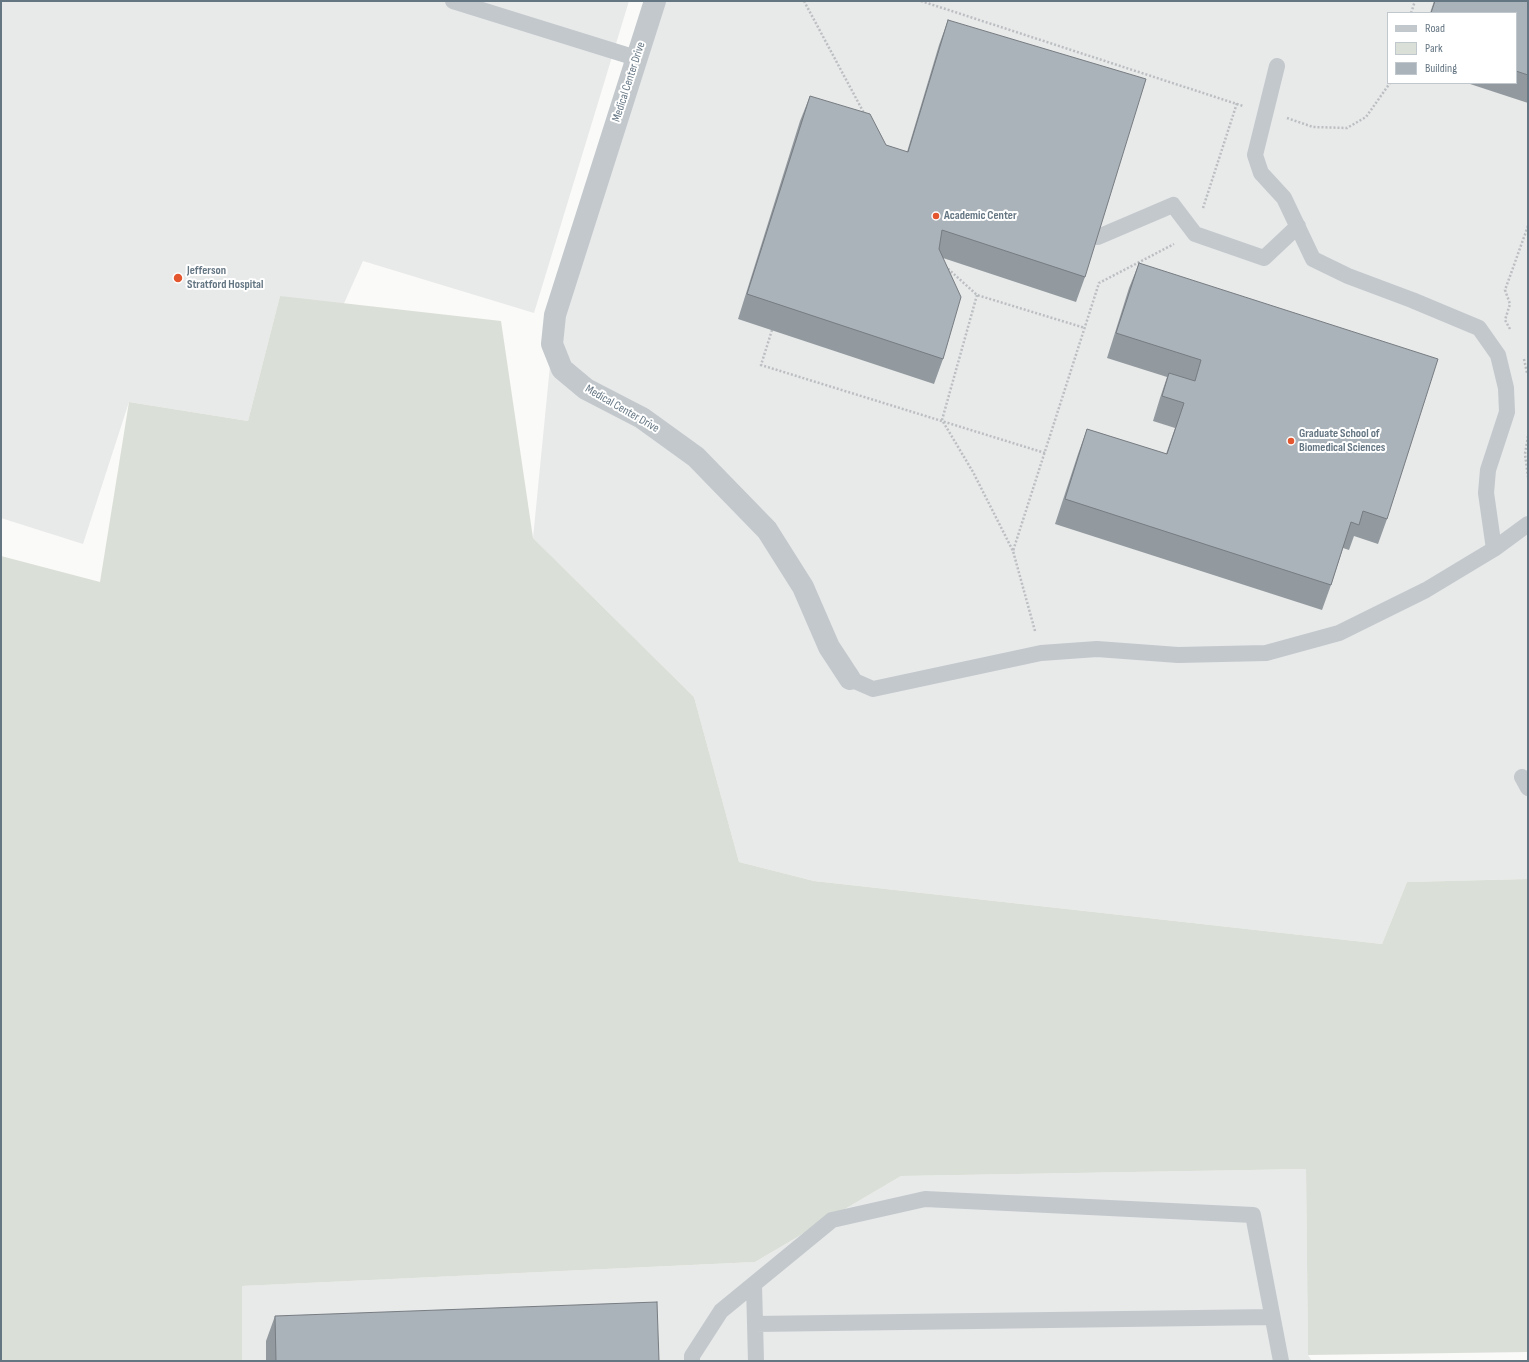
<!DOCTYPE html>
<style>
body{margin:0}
#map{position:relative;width:1529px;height:1362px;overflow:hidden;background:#fafaf8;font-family:"Sofia Sans Condensed",sans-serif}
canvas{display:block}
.frame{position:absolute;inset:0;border:2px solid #657683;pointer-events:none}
.legend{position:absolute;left:1387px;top:12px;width:130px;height:72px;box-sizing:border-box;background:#fff;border:1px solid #c1c8cd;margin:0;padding:5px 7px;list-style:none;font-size:12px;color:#657683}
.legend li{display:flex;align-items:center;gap:8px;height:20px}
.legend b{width:20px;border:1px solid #c1c8cd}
</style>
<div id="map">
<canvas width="1529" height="1362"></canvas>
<div class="frame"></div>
<ul class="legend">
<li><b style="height:5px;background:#c3c8cc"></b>Road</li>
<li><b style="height:11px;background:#dadfd7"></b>Park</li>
<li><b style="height:11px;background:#aab3b9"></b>Building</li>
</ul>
</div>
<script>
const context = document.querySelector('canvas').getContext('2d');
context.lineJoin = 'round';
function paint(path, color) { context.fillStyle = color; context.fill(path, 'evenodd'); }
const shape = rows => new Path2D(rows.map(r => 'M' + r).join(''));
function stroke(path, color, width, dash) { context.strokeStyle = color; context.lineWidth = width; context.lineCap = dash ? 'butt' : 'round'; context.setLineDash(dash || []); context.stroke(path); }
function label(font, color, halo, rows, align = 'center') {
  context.font = font + ' "Sofia Sans Condensed",sans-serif'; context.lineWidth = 4; context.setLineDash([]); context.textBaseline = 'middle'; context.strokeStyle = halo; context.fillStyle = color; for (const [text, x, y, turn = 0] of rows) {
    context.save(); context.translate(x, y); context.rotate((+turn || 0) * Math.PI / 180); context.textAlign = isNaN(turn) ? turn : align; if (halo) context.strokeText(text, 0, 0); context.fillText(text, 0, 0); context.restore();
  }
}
paint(shape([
 [1,1,629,1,534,313,363,261,341,310,280,296,248,421,129,402,83,544,1,518],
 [655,1,1528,1,1528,879,1407,882,1382,944,814,881,739,862,694,697,533,538,555,315],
 [1388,13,1516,13,1516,83,1388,83],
 [1306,1169,1308,1355,1312,1361,242,1361,241,1286,755,1262,901,1176]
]), '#e8e9e9');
paint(shape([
 [280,296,501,321,533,538,694,697,739,862,814,881,1382,944,1407,882,1528,879,1528,1352,1308,1355,1306,1169,901,1176,755,1262,242,1286,242,1361,1,1361,1,556,100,582,129,402,248,421]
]), '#dadfd7');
stroke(shape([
 [804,1,865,115],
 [921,1,1243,106],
 [1411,13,1415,1],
 [1287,118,1313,127,1347,128,1366,117,1390,83],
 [1203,208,1237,103],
 [945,266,977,295,1085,328],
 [977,295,942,420,973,472,1013,551],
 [1510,329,1505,320,1510,304,1505,290,1528,226],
 [772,330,761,365,1045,453],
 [1524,359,1527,373],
 [1528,436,1525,454,1528,477],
 [1035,631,1013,551,1099,283,1174,244]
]), '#bbbfc2', 2.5, [2, 2]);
stroke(shape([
 [453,1,636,58],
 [1277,66,1255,155,1261,173,1284,198,1313,259,1348,276,1412,300,1479,328,1498,355,1506,388,1507,412,1488,470,1486,493,1494,549],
 [1098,237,1173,205,1195,234,1264,258,1298,226],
 [850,679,873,689,1041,653,1097,649,1178,655,1266,653,1339,633,1426,590,1494,549,1528,524],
 [1522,777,1528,788],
 [754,1285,756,1361],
 [755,1324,1272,1317],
 [692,1361,692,1356,721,1311,832,1220,925,1199,1253,1215,1281,1361]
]), '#c3c8cc', 16);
stroke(shape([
 [655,1,555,315,552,344,562,369,586,389,642,418,696,457,767,530,803,587,829,647,850,679]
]), '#c3c8cc', 22);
paint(shape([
 [1434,1,1528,1,1528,103,1467,83,1516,83,1516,13,1430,13],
 [948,20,1085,277,1076,302,943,258,943,359,934,384,738,319,800,121,810,96,886,145,907,152,939,45],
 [1139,263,1387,519,1378,544,1354,536,1349,550,1343,548,1331,585,1322,610,1055,524,1078,454,1087,429,1166,454,1175,428,1153,421,1160,398,1167,377,1107,358,1129,288],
 [275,1316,659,1361,266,1361,266,1341]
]), '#929a9f');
const building = shape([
 [1435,1,1528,1,1528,75,1516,71,1516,13,1431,13,1435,1],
 [948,20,1146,79,1085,277,942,230,939,249,961,297,943,359,747,294,810,96,870,114,886,145,908,152,948,20],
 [1139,263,1438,359,1387,519,1363,511,1359,525,1351,522,1331,585,1065,499,1087,429,1167,454,1184,403,1162,396,1169,373,1195,381,1201,360,1116,333,1139,263],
 [657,1302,659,1361,276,1361,275,1316,657,1302]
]);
paint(building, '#aab3b9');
stroke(building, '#777d82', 1);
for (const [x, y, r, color] of [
 [936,216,4,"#e4572e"],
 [178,278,5,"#e4572e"],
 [1291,441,4,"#e4572e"]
]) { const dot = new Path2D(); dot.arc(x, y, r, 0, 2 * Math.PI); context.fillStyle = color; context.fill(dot); stroke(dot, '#fff', 1.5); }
label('12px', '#657683', '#fff', [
 ["Medical Center Drive",629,82,-72],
 ["Medical Center Drive",622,409,30]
]);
label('bold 12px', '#657683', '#fff', [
 ["Academic Center",944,216],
 ["Jefferson",187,271],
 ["Stratford Hospital",187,285],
 ["Graduate School of",1299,434],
 ["Biomedical Sciences",1299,448]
], 'left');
</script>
